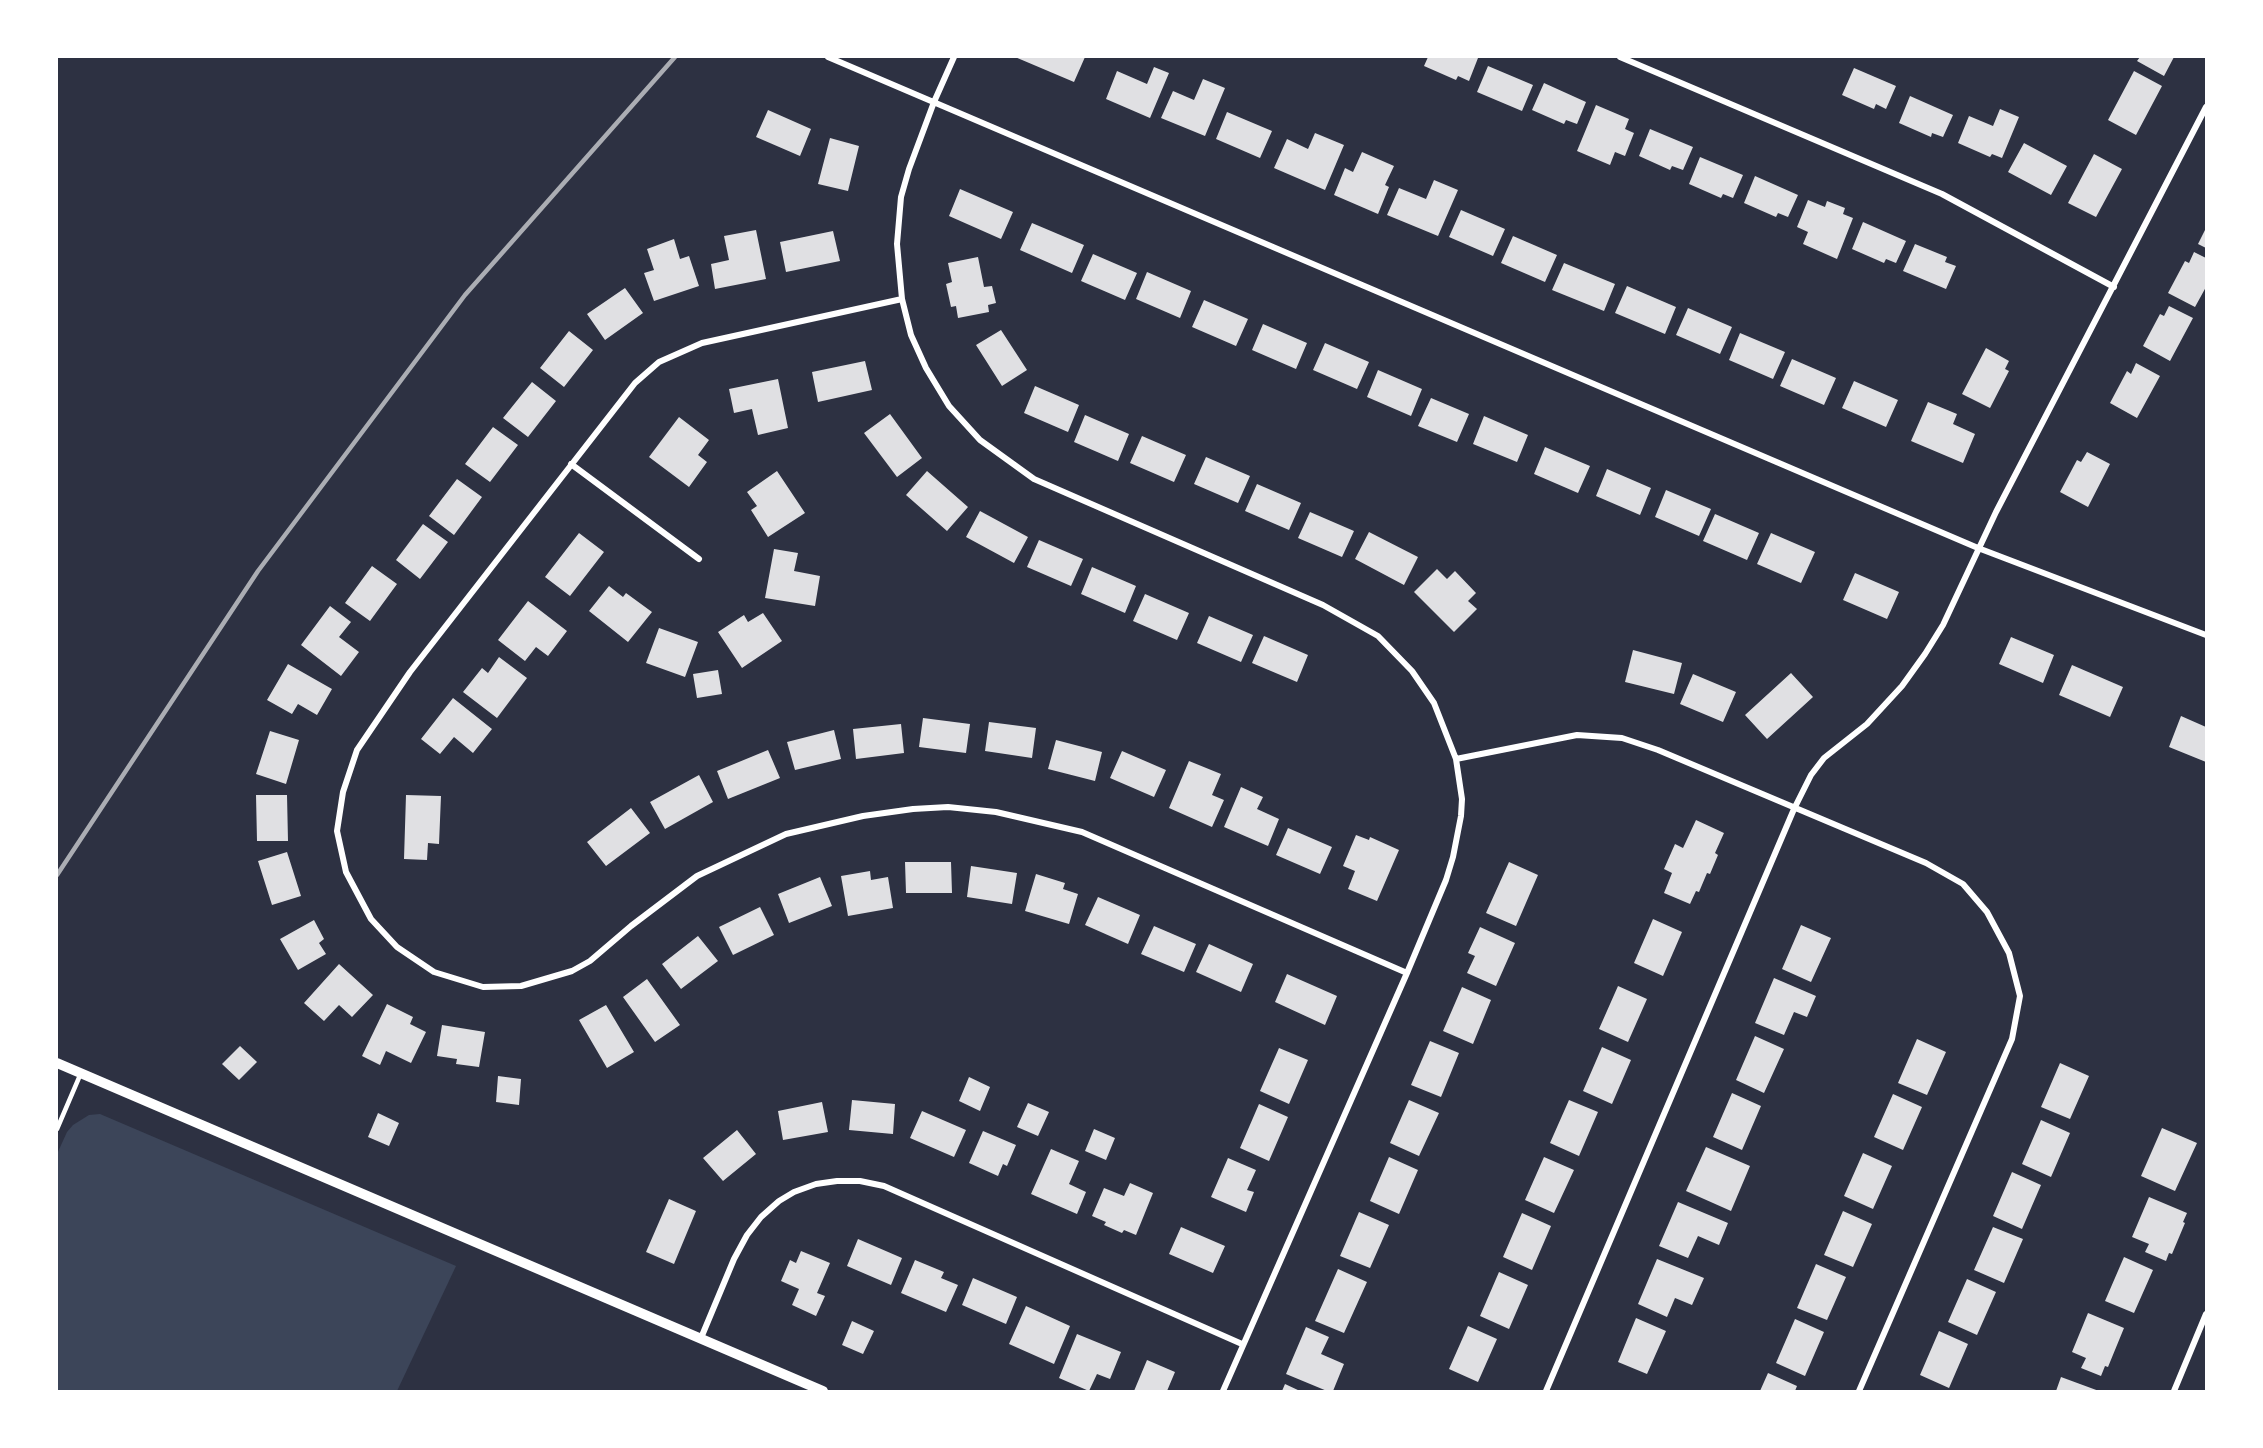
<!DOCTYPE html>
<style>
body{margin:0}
#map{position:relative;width:2263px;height:1448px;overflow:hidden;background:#2d3142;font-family:Helvetica,sans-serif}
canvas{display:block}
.frame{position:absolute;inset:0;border:58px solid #fff;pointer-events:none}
</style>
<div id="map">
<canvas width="2263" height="1448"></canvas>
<div class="frame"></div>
</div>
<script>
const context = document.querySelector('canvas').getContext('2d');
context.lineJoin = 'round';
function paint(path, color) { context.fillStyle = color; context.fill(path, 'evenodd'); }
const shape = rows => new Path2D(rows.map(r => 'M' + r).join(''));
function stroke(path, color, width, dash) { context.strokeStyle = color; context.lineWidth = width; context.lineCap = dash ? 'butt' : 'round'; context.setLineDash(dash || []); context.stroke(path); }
paint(shape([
 [100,1114,456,1266,397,1391,57,1391,57,1154,67,1132,73,1125,89,1115]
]), '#3c4559');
paint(shape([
 [1015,57,1085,57,1074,82],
 [1428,57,1476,57,1478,58,1469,81,1458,76,1456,80,1424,66],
 [2140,57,2174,57,2164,76,2137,61],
 [1488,66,1533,85,1522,111,1477,92],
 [1154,67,1169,73,1150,118,1106,99,1117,71,1147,84],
 [1854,68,1896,86,1886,109,1876,104,1874,109,1842,95],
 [2134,71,2162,86,2136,135,2108,120],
 [1203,79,1225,88,1205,136,1161,118,1173,91,1194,100],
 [1544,83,1586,102,1577,124,1566,120,1564,124,1532,110],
 [1910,96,1953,115,1943,137,1932,133,1931,137,1899,123],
 [1596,105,1629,119,1625,129,1634,133,1625,156,1615,152,1610,165,1577,151],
 [2000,109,2019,117,2002,158,1992,154,1990,157,1958,143,1969,116,1993,126],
 [768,110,811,129,800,156,756,137],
 [1227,112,1272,131,1260,158,1216,139],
 [1650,129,1693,147,1683,170,1672,166,1670,170,1639,156],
 [1315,133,1344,145,1325,190,1274,168,1287,139,1308,149],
 [830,138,859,146,848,191,818,184],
 [2024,143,2067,166,2051,195,2008,172],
 [1362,152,1394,166,1385,185,1389,187,1378,214,1334,195,1345,168,1353,172],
 [2094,154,2122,169,2096,217,2068,203],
 [1700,157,1743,175,1733,198,1723,194,1721,198,1689,184],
 [1755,176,1798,195,1788,217,1778,213,1776,217,1744,203],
 [1434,180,1458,190,1438,236,1387,215,1399,188,1426,199],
 [960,189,1013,212,1001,239,949,216],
 [1808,200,1825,207,1827,201,1845,208,1843,214,1853,218,1837,259,1803,244,1808,232,1797,227],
 [1461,210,1505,229,1493,256,1449,237],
 [1863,222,1906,241,1896,263,1886,259,1884,263,1852,249],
 [1032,223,1084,245,1072,273,1020,250],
 [2206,228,2206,248,2198,244],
 [756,230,766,279,715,289,711,264,729,260,724,236],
 [833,231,840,261,786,272,780,242],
 [1513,236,1557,255,1545,282,1501,263],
 [674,239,680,259,689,256,699,286,654,301,644,273,654,270,647,249],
 [1915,244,1947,257,1945,262,1956,266,1946,289,1903,271],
 [2194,252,2206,258,2206,287,2195,307,2168,293,2185,261,2189,263],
 [1093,254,1137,273,1125,300,1081,281],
 [978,257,984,287,992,286,996,303,988,305,989,312,958,318,956,306,951,307,946,284,952,282,948,263],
 [1564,263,1615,284,1604,311,1552,290],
 [1147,272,1191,291,1180,318,1136,299],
 [1627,286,1676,307,1665,334,1615,313],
 [625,288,643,313,605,340,587,314],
 [1204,300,1248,319,1236,346,1192,327],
 [2169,306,2193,318,2170,361,2143,346,2160,314,2164,316],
 [1688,308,1732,327,1720,354,1676,335],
 [1263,324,1307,343,1296,369,1252,350],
 [1001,330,1027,370,1002,386,976,345],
 [569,331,593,350,564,387,540,368],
 [1740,333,1785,352,1773,379,1729,360],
 [1325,343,1369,362,1357,389,1313,370],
 [1986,348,2009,361,2005,369,2009,371,1990,408,1962,394],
 [1792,359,1836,378,1824,405,1780,386],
 [865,361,872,390,818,402,812,372],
 [2136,363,2160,376,2137,418,2110,403,2127,371,2131,374],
 [1378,370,1422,389,1411,416,1367,397],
 [778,379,788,428,758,435,752,409,734,413,729,389],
 [1854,381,1898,400,1886,427,1842,408],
 [532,382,556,401,528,437,503,418],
 [1035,386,1079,405,1068,432,1024,413],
 [1431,398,1469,414,1457,442,1418,426],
 [1928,402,1957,414,1953,424,1975,434,1963,463,1911,441],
 [890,414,922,458,897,477,864,433],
 [1085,415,1129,434,1118,461,1074,442],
 [1484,416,1528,435,1517,462,1473,444],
 [679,417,709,440,698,455,707,462,689,487,649,457],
 [493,427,518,445,490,482,465,464],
 [1142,436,1186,455,1174,482,1130,463],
 [1545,447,1590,466,1578,493,1534,474],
 [2087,452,2110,464,2088,507,2060,492,2077,460,2081,462],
 [1206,457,1250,476,1238,503,1194,484],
 [1607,469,1651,488,1640,515,1596,496],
 [777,471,805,513,768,537,751,510,757,506,747,492],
 [927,471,968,507,947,531,906,495],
 [457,479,482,497,454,535,429,516],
 [1257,484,1301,503,1289,530,1245,511],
 [1666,490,1711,509,1699,536,1655,517],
 [980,511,1028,537,1014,563,966,537],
 [1310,512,1354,531,1342,557,1298,538],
 [1715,514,1759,533,1747,560,1703,541],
 [423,524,448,542,420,579,396,560],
 [1369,532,1418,557,1404,585,1355,559],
 [579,533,604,552,570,596,545,577],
 [1771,533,1815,552,1801,583,1757,564],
 [1039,540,1083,559,1071,586,1027,567],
 [774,549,798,553,794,571,820,576,815,606,765,598],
 [372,566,397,584,370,621,345,603],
 [1092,567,1136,586,1125,613,1081,594],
 [1437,569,1447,579,1455,571,1476,593,1468,601,1477,609,1454,632,1414,592],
 [1855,573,1899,592,1887,619,1843,600],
 [609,586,623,597,626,593,652,612,628,642,589,611],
 [1145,594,1189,613,1177,640,1133,621],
 [528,601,567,631,548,656,536,647,525,661,498,640],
 [330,606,351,622,339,637,359,652,341,676,301,645],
 [763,613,782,641,742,668,718,632,744,615,748,622],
 [1209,616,1253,635,1241,662,1197,643],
 [659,628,698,642,685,677,646,663],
 [1264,636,1308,655,1297,682,1252,663],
 [2011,637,2054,655,2043,683,1999,664],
 [1633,650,1682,663,1674,694,1625,682],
 [499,657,527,678,497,718,463,692,482,668,488,673],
 [288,664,332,689,317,715,298,704,292,714,267,700],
 [2072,665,2123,687,2110,717,2059,695],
 [718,670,722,694,697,698,693,674],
 [1791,673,1813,697,1767,739,1745,715],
 [1693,674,1736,692,1723,722,1680,704],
 [453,698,492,729,473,753,454,737,440,754,421,739],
 [2181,716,2206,727,2206,762,2169,747],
 [923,718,970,724,966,753,919,747],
 [989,722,1036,728,1032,758,985,751],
 [901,724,904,753,856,759,853,729],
 [834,730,841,759,795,770,787,742],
 [270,731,299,740,286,784,256,774],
 [1056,740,1102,752,1095,781,1048,769],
 [768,750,780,778,728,799,717,771],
 [1122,751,1166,770,1154,797,1110,778],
 [1189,761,1221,774,1212,795,1224,800,1212,827,1169,808],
 [699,775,713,802,665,829,650,802],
 [1241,787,1263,797,1257,809,1279,819,1268,846,1224,827],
 [256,795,287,795,288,841,257,841],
 [406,795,441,796,439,844,428,843,427,860,404,859],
 [631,808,650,833,606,866,587,842],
 [1696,820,1724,833,1715,853,1718,855,1710,874,1707,873,1699,892,1696,891,1690,904,1664,893,1672,873,1664,869,1675,844,1683,848],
 [1288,828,1332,847,1320,874,1276,855],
 [1356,835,1369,840,1370,837,1399,850,1377,901,1348,889,1355,871,1343,866],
 [287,852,301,896,272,905,258,861],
 [905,862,951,862,952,893,906,893],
 [1509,862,1538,875,1516,926,1486,913],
 [971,866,1017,873,1012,904,967,897],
 [870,871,871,880,888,877,893,908,848,916,841,876],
 [1036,874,1065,883,1063,889,1078,894,1069,924,1025,911],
 [820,877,832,906,789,923,778,894],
 [1098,897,1140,915,1128,944,1085,925],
 [760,907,774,935,733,955,719,927],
 [1653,919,1682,932,1663,976,1634,963],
 [314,920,324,939,319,943,326,954,298,970,280,939],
 [1801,925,1831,938,1811,982,1782,969],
 [1154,926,1196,944,1184,972,1141,954],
 [1480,927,1515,943,1496,986,1467,973,1475,956,1468,953],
 [698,936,718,961,681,989,662,964],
 [1209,944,1253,964,1241,992,1196,972],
 [339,964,373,995,352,1017,339,1005,324,1021,304,1003],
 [1287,974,1337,996,1325,1025,1275,1002],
 [1774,978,1816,996,1807,1017,1794,1012,1784,1035,1755,1023],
 [647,979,680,1025,655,1042,623,997],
 [1618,986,1647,999,1628,1042,1599,1029],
 [1462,987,1491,1000,1473,1044,1443,1031],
 [387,1004,413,1017,410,1024,426,1032,411,1063,386,1051,380,1065,362,1056],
 [606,1005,634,1052,607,1068,579,1020],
 [442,1025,485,1032,479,1067,456,1064,457,1059,437,1056],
 [1755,1036,1784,1049,1764,1093,1736,1080],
 [1917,1039,1946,1052,1927,1095,1898,1083],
 [1430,1041,1459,1053,1441,1097,1411,1085],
 [240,1046,257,1062,239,1080,222,1064],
 [1602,1047,1631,1060,1612,1104,1583,1091],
 [1279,1048,1308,1060,1289,1104,1260,1091],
 [2060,1063,2089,1076,2070,1119,2041,1107],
 [498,1076,521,1079,519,1105,496,1102],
 [969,1077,990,1087,980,1111,959,1101],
 [1732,1093,1761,1106,1742,1150,1713,1137],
 [1893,1094,1922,1107,1903,1150,1874,1137],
 [852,1100,895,1104,893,1134,849,1130],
 [1409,1100,1439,1113,1419,1156,1390,1143],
 [1569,1100,1598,1112,1579,1156,1550,1143],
 [822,1102,828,1132,783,1140,778,1111],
 [1028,1103,1049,1112,1038,1136,1017,1127],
 [1259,1104,1288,1117,1269,1161,1240,1148],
 [922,1111,966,1130,954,1157,910,1138],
 [378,1113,399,1123,389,1146,368,1137],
 [2041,1120,2070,1133,2051,1177,2022,1164],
 [2162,1128,2197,1143,2175,1191,2141,1176],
 [1094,1129,1115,1138,1106,1160,1085,1151],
 [737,1130,756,1154,723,1181,703,1158],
 [983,1131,1016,1145,1007,1166,1003,1164,998,1176,969,1163],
 [1706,1147,1750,1166,1731,1211,1686,1191],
 [1051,1149,1079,1161,1069,1184,1086,1192,1077,1214,1031,1194],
 [1863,1153,1892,1166,1873,1209,1844,1196],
 [1389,1157,1418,1170,1399,1214,1370,1201],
 [1544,1157,1574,1170,1554,1213,1525,1200],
 [1228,1158,1256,1170,1247,1190,1254,1192,1246,1212,1211,1197],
 [2012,1172,2041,1185,2022,1229,1993,1216],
 [1130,1183,1153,1193,1136,1235,1124,1230,1122,1233,1104,1225,1106,1222,1092,1216,1104,1188,1124,1196],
 [2149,1197,2187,1213,2183,1222,2185,1223,2172,1254,2169,1253,2166,1261,2145,1252,2149,1244,2132,1237],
 [669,1199,696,1211,674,1264,646,1252],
 [1678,1202,1728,1223,1719,1245,1698,1236,1688,1258,1659,1246],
 [1843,1211,1872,1224,1853,1267,1824,1255],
 [1359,1212,1389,1225,1370,1268,1340,1256],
 [1522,1213,1551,1226,1532,1270,1503,1257],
 [1181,1227,1225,1246,1213,1273,1169,1254],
 [1993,1227,2023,1239,2004,1283,1974,1270],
 [858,1239,902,1258,891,1285,847,1266],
 [801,1251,830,1263,817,1293,825,1296,816,1316,792,1305,799,1289,781,1281,790,1260,796,1263],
 [2124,1257,2153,1270,2134,1313,2105,1301],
 [1657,1259,1704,1278,1692,1305,1675,1298,1667,1317,1638,1304],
 [915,1260,944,1272,941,1278,958,1285,946,1312,901,1293],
 [1816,1264,1846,1277,1827,1320,1797,1308],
 [1338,1269,1367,1282,1344,1333,1315,1321],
 [1499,1272,1528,1285,1509,1329,1480,1316],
 [973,1278,1017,1297,1006,1324,962,1305],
 [1967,1279,1996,1292,1977,1335,1948,1322],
 [1026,1306,1070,1326,1054,1364,1009,1344],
 [2088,1313,2124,1328,2108,1367,2105,1366,2101,1376,2081,1368,2086,1358,2072,1352],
 [1636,1318,1666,1331,1647,1374,1618,1362],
 [1795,1319,1824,1332,1805,1376,1776,1363],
 [852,1321,874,1331,863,1354,842,1345],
 [1468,1326,1497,1339,1478,1382,1449,1369],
 [1306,1327,1329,1337,1321,1354,1344,1364,1333,1391,1327,1391,1286,1374],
 [1939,1331,1968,1344,1949,1388,1920,1375],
 [1077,1334,1121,1352,1110,1379,1097,1374,1089,1391,1059,1378],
 [1147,1360,1175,1372,1167,1391,1134,1391],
 [1768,1373,1797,1386,1795,1391,1760,1391],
 [2061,1377,2099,1391,2056,1391],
 [1285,1384,1300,1391,1282,1391]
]), '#e0e0e3');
stroke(shape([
 [57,1129,81,1073]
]), '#fff', 4.5);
stroke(shape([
 [828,57,1978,548,2206,635],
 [954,57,934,102,909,169,901,197,897,244,902,299,911,335,926,368,949,406,980,440,1034,479,1323,605,1378,636,1412,671,1434,703,1456,759,1462,799,1461,816,1453,857,1446,880,1407,973,1223,1391],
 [1620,57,1942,194,2114,287],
 [902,299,702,343,659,362,635,383,410,672,357,750,343,792,337,831,346,872,371,919,397,947,434,972,483,987,521,986,572,971,590,961,631,926,697,876,786,834,863,816,913,809,948,807,996,812,1082,832,1407,973],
 [571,464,699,559],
 [1456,759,1577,735,1622,738,1658,750,1926,863,1963,884,1987,912,2009,953,2020,996,2012,1039,1859,1391],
 [701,1338,734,1259,747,1235,761,1217,779,1201,794,1192,816,1184,837,1181,860,1181,884,1186,1242,1344],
 [1546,1391,1794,809,1811,775,1824,758,1867,724,1902,686,1925,654,1943,625,1996,512,2206,107],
 [2174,1391,2206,1314]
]), '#fff', 6);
stroke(shape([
 [57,1063,823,1391]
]), '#fff', 10);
stroke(shape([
 [57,875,258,571,465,295,675,57]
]), '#abadb3', 4.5);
</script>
